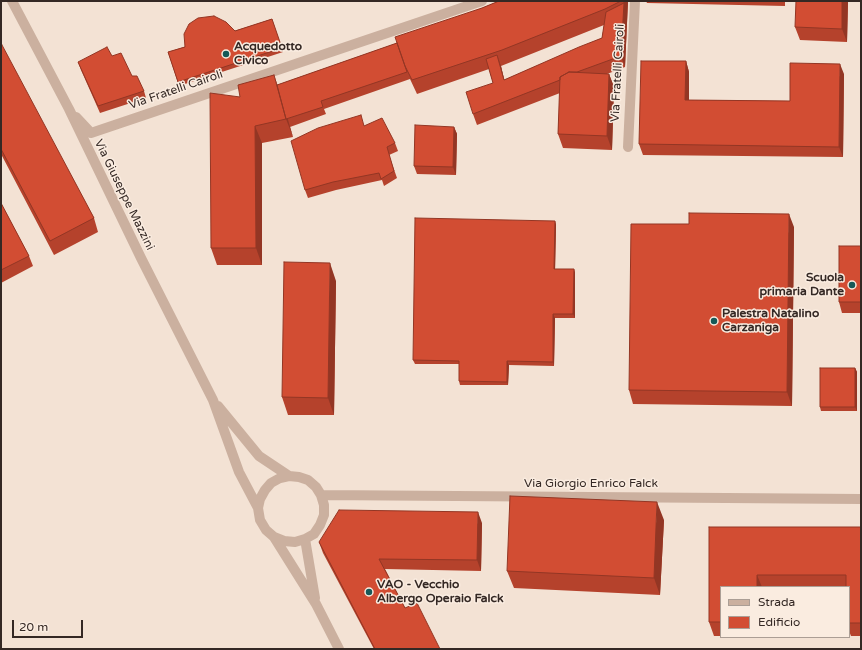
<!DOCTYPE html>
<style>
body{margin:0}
#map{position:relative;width:862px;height:650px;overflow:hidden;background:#f3e2d4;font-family:"Varela Round",sans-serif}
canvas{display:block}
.frame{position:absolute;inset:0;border:2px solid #342824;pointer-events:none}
.legend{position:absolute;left:720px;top:586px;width:130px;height:52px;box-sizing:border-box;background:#faece0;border:1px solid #ab9e95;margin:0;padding:5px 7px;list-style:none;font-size:12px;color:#342824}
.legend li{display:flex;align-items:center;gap:8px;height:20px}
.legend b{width:20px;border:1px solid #ab9e95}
.scale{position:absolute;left:12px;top:620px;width:71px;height:18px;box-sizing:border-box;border:2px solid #342824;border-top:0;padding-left:5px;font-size:12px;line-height:14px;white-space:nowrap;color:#342824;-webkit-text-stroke:3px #faece0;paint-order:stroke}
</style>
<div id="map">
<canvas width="862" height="650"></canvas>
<div class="frame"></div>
<ul class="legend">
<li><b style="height:5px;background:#cbb09f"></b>Strada</li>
<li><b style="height:11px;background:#d24d33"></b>Edificio</li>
</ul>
<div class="scale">20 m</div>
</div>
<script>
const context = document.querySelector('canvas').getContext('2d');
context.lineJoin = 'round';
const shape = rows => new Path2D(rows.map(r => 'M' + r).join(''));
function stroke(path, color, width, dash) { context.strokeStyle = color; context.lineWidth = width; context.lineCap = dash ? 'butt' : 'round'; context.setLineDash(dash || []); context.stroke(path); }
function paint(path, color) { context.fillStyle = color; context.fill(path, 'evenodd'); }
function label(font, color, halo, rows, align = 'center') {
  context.font = font + ' "Varela Round",sans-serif'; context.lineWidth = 3; context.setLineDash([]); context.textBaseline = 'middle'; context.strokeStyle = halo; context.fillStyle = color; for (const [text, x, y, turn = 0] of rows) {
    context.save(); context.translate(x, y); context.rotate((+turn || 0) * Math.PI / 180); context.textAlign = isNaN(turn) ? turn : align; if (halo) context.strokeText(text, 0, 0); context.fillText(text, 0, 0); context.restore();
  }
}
stroke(shape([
 [628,147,635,1]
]), '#cbb09f', 10);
stroke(shape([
 [12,1,69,109,141,258,213,400,239,472,258,508,260,520,266,530,274,537,316,604,339,649],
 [76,117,91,133,482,1],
 [218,406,259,456,289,476],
 [321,495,861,499],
 [258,508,260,499,265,490,271,483,280,478,289,476,299,477,308,480,316,487,321,495,324,505,324,515,320,525,314,534,305,539,295,542,284,541,274,537],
 [305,539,315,598]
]), '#cbb09f', 10);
paint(shape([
 [499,1,628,1,625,67,607,74,609,74,614,87,612,150,563,148,558,134,560,93,477,125,473,114,493,83,489,69,417,94,410,79,324,109,326,114,290,127,293,137,262,143,262,265,217,265,211,248,240,97,277,85,397,43],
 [604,25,602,38,504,80,501,66],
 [646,1,785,1,785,6,647,3],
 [848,1,847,42,800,40,795,27],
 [272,19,283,52,179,86,168,52],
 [1,46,94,218,98,232,54,255,1,154],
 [686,61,689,72,689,100,790,101,844,74,843,157,643,155,639,144],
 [78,62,132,76,144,91,146,98,100,113,81,70],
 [365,126,395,143,398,151,389,155,397,178,384,186,382,180,336,190,308,198,305,190],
 [454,127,457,134,456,175,417,174,414,166],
 [1,203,29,256,33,266,1,283],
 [555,221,556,225,555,269,574,269,575,273,575,318,555,318,554,366,509,365,508,385,460,385,459,381,459,364,415,364,413,360],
 [794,227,792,406,633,404,629,390],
 [861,246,861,313,842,313,839,302],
 [336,281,334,415,288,415,282,397],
 [855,368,857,372,857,411,821,411,820,407],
 [664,520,660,595,514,588,507,571],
 [482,523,481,571,385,569,405,608,440,649,374,649,323,553,319,542],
 [709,527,861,527,861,636,851,636,849,631,849,587,721,587,721,636,714,636,709,622]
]), '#b5422c');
paint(shape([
 [623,1,628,1,625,67,621,56,624,3],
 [842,1,848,1,847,42,842,29],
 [497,55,501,66,507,91,504,80],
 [686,61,689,72,689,110,685,100],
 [840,64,844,74,843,157,839,147],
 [609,74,614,87,612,150,607,136],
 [274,75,280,92,293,137,286,119],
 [255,126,262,143,262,265,256,248],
 [454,127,457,134,456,175,453,167],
 [789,214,794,227,792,406,787,392],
 [555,221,556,225,555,273,554,269],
 [330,263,336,281,334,415,328,398],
 [574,269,575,273,575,318,573,314],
 [553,314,555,318,554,366,553,362],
 [507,361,509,365,508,385,507,382],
 [855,368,857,372,857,411,855,407],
 [657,502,664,520,660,595,654,578],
 [478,512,482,523,481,571,477,560],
 [757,575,762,587,757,587]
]), '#933624');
const building = shape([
 [499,1,621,1,605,9,502,50,412,80,405,66,395,37,482,8,499,1],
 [796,1,842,1,842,29,795,27,796,1],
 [624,3,621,56,577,72,569,72,560,77,560,80,473,114,466,92,493,83,486,59,497,55,504,80,579,47,602,38,606,12,624,3],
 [214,16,226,22,235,31,272,19,282,48,178,82,168,52,185,47,184,34,189,24,198,18,214,16],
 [397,43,407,72,321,101,323,107,286,119,277,85,397,43],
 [2,45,94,218,50,241,1,149,1,46,2,45],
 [107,47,112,56,121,53,132,76,137,76,144,91,98,106,78,62,107,47],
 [641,61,686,61,685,100,790,101,790,63,840,64,839,147,639,144,641,61],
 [569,72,609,74,607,136,558,134,560,77,569,72],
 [274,75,286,119,255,126,256,248,211,248,210,93,240,97,238,85,274,75],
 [361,115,364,126,382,118,395,143,387,147,394,171,381,179,379,173,333,182,305,190,291,141,318,128,361,115],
 [415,125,454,127,453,167,414,166,415,125],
 [1,203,29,256,1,270,1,203],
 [689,213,789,214,787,392,629,390,631,224,689,224,689,213],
 [415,218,555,221,554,269,574,269,573,314,553,314,553,362,507,361,507,382,459,381,459,361,413,360,415,218],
 [839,246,861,246,861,302,839,302,839,246],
 [284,262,330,263,328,398,282,397,284,262],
 [820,368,855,368,855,407,820,407,820,368],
 [510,496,657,502,654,578,507,571,510,496],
 [339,510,478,512,477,560,379,559,405,608,417,603,440,649,375,649,319,542,339,510],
 [709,527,861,527,861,623,849,623,849,587,846,587,846,575,757,575,757,587,721,587,721,622,709,622,709,527]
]);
paint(building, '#d24d33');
stroke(building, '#933624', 1);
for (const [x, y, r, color] of [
 [226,54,4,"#165958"],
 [852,285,4,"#165958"],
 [714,321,4,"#165958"],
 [369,592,4,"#165958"]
]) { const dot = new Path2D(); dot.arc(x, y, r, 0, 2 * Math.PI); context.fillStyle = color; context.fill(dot); stroke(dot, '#faece0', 1.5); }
label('bold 12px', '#342824', '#faece0', [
 ["Acquedotto",234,47],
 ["Civico",234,61],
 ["Scuola",844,278,"right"],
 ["primaria Dante",844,292,"right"],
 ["Palestra Natalino",722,314],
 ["Carzaniga",722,328],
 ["VAO - Vecchio",377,585],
 ["Albergo Operaio Falck",377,599]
], 'left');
label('12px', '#342824', '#faece0', [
 ["Via Fratelli Cairoli",618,73,-87],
 ["Via Fratelli Cairoli",176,90,-19],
 ["Via Giuseppe Mazzini",124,195,64],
 ["Via Giorgio Enrico Falck",591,484]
]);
</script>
